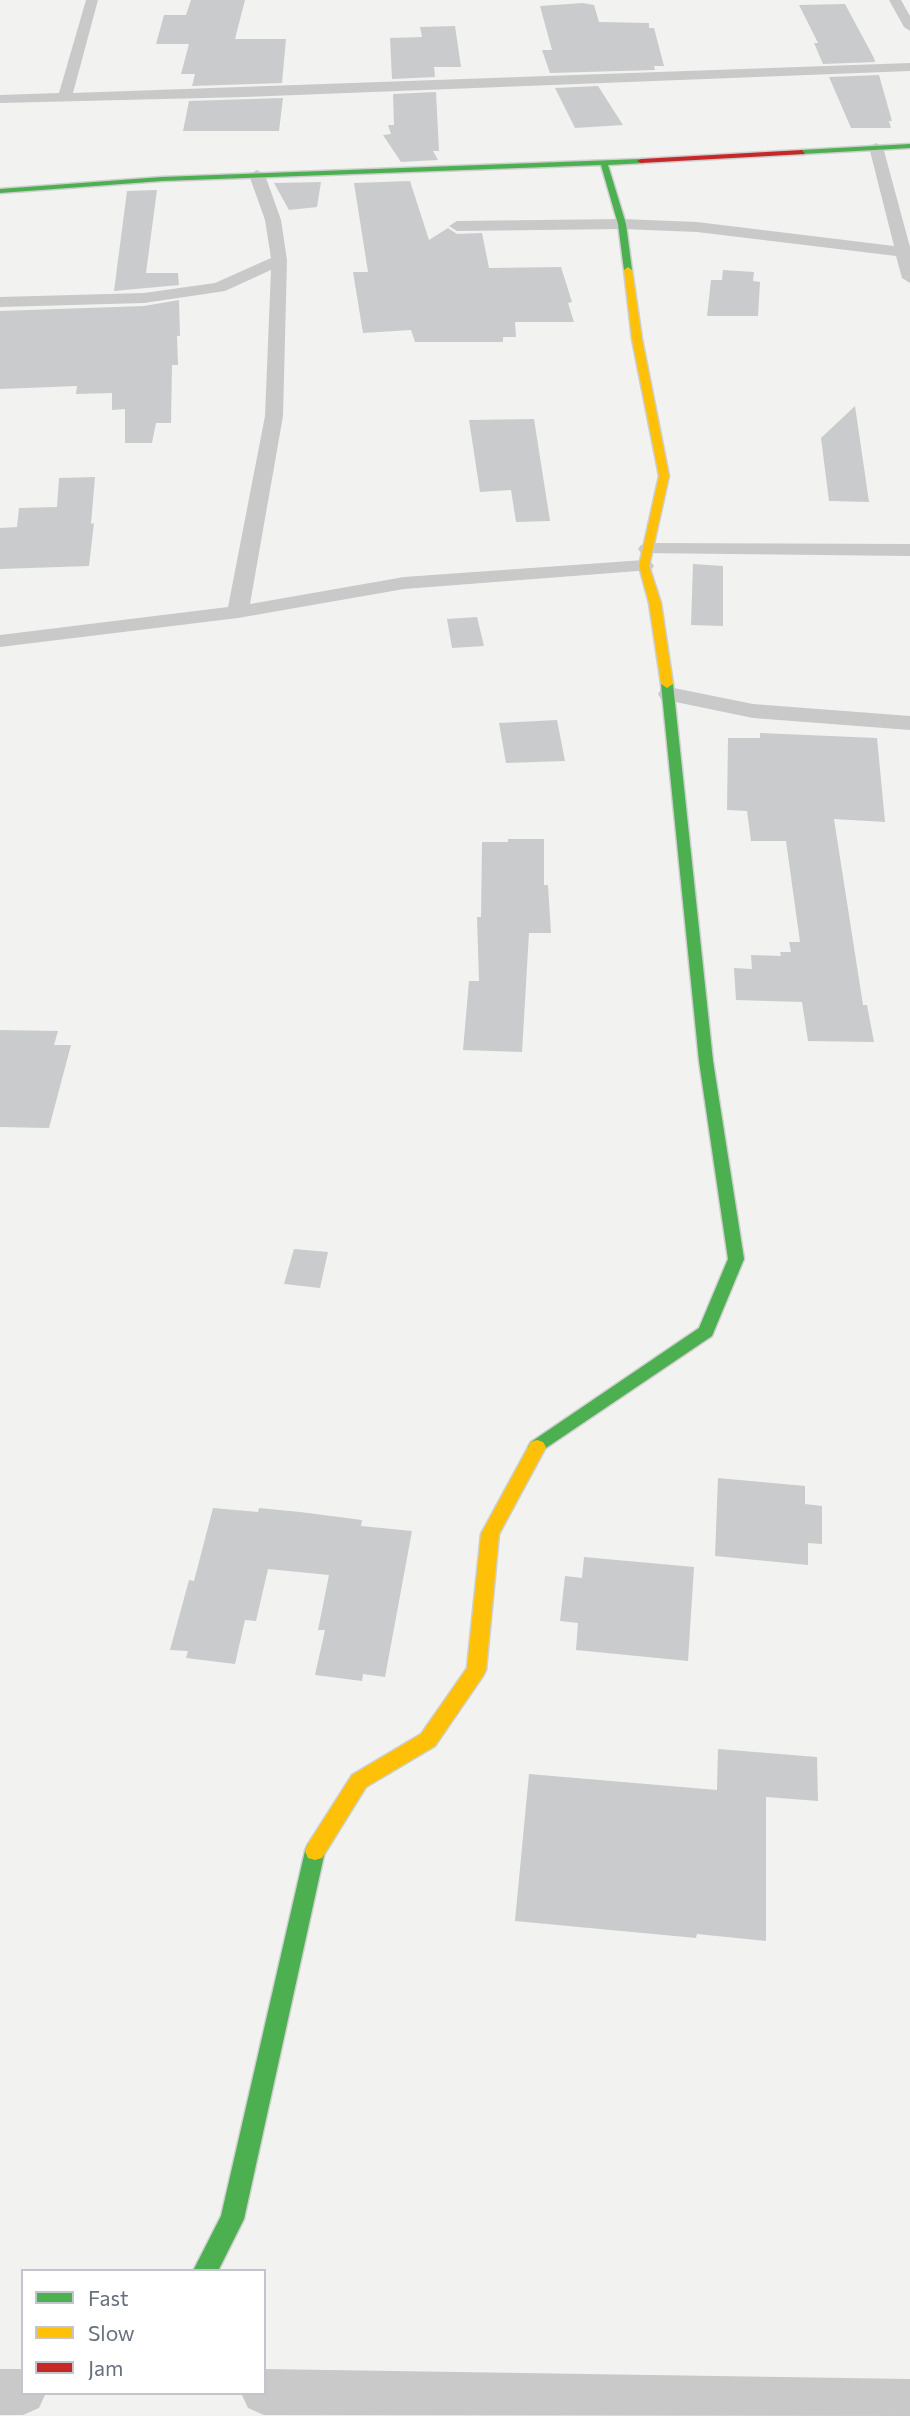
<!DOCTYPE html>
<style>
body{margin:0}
#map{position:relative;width:910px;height:2416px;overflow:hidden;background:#f2f2f1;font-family:Commissioner,sans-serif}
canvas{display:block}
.legend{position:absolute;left:21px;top:2269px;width:245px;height:126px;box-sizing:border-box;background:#fff;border:2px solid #c2c5cb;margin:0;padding:9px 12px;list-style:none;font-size:21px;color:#666f7d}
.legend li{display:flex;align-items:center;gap:14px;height:35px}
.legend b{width:35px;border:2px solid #c2c5cb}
</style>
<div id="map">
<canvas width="910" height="2416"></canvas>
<ul class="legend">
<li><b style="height:9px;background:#4caf50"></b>Fast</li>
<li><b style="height:9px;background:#ffc107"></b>Slow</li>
<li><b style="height:9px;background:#c62828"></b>Jam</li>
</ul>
</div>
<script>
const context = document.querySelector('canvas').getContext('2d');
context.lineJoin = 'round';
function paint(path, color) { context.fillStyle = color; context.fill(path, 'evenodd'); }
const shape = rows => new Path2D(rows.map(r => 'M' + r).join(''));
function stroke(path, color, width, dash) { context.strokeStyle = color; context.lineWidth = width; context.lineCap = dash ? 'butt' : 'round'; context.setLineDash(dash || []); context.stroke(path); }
paint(shape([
 [191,0,245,0,235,39,286,39,282,83,192,86,195,74,181,74,189,44,156,44,164,15,186,15],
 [583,3,594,5,599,22,649,23,649,28,654,28,664,66,654,66,655,70,550,73,542,50,552,50,540,6],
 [845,4,874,58,875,62,823,64,814,43,818,43,799,5],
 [455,26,461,67,434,67,435,77,392,79,390,38,422,37,420,27],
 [879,75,892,121,889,121,891,128,851,128,829,77],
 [598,86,623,125,575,128,555,88],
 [436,92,439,151,433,151,438,160,401,162,383,135,391,134,388,125,394,125,393,94],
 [283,98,279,131,183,131,189,101],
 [410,181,429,240,448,228,457,234,482,233,489,268,561,267,572,302,568,303,574,322,515,322,516,337,503,337,503,342,415,342,411,330,363,333,353,272,368,272,354,183],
 [321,182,317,207,289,210,274,183],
 [157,190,146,273,178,273,179,285,114,291,127,191],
 [723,270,754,272,753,281,760,282,758,316,707,316,711,280,722,280],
 [179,300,180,336,177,336,178,365,172,365,171,423,156,423,152,443,125,443,125,409,112,410,112,393,76,394,77,386,0,389,0,311,144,306],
 [855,406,869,502,829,501,821,438],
 [534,419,550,521,516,522,511,490,480,492,469,420],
 [95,477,91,524,94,523,89,566,0,569,0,528,17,527,19,508,57,507,59,478],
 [693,564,723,566,723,626,691,625],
 [477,617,484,646,452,648,447,619],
 [557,720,565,761,506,763,499,723],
 [760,733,877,738,885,822,834,819,863,1005,867,1005,874,1042,808,1041,802,1002,736,1000,734,968,752,969,751,955,781,956,780,952,791,952,789,942,800,942,786,841,751,841,747,811,727,810,728,738,760,738],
 [508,839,544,839,544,885,548,885,551,933,529,933,522,1052,463,1050,469,981,479,981,477,917,481,917,482,842,508,842],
 [0,1030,58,1031,54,1045,71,1045,49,1128,0,1127],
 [294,1249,328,1252,320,1288,284,1284],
 [718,1478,805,1486,805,1504,822,1506,822,1544,808,1543,808,1565,715,1556],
 [213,1508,258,1512,259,1508,300,1512,362,1520,361,1526,412,1531,385,1677,363,1674,362,1681,315,1675,325,1630,318,1630,329,1575,268,1569,256,1621,245,1620,235,1664,186,1658,188,1651,170,1650,189,1580,194,1581],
 [584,1557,694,1567,688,1661,576,1650,578,1623,560,1621,565,1576,582,1578],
 [718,1749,817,1757,818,1801,766,1797,766,1941,697,1934,696,1938,515,1921,529,1774,717,1790]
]), '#cacbcc');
const fast = shape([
 [910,144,910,148,802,154,798,152,802,150,910,144],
 [641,159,644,163,608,165,626,224,632,270,628,273,624,270,618,224,601,165,162,181,0,193,0,189,162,177,641,159],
 [667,680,673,684,713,1061,744,1259,712,1336,537,1454,531,1452,528,1447,531,1442,699,1328,728,1259,699,1061,661,684,667,680],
 [315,1842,322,1844,325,1851,244,2219,218,2271,193,2271,221,2216,305,1851,308,1844,315,1842]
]);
const slow = shape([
 [628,267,632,270,642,339,669,476,649,566,661,603,673,684,667,688,661,684,649,603,639,566,659,476,632,339,624,270,628,267],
 [537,1440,543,1442,546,1447,499,1534,486,1670,483,1676,435,1746,366,1787,322,1858,315,1860,308,1858,305,1851,308,1844,352,1775,421,1734,467,1668,481,1534,531,1442,537,1440]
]);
const jam = shape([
 [802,150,805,154,641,163,637,161,641,159,802,150]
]);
stroke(fast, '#cecfcf', 3);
stroke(slow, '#cecfcf', 3);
stroke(jam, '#cecfcf', 3);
paint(shape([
 [86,0,98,0,73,93,910,63,910,71,245,97,0,103,0,95,59,93,86,0],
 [889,0,901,0,910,16,910,31,904,27,889,0],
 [876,143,883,147,910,247,910,283,902,278,896,256,697,232,622,229,457,231,449,226,457,221,622,219,697,222,894,246,869,147,876,143],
 [257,170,265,175,281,220,287,260,283,416,250,604,404,577,644,560,651,562,654,566,651,570,404,589,238,618,0,647,0,635,228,607,265,416,271,270,225,291,144,303,0,307,0,297,144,293,215,283,271,258,265,220,249,175,257,170],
 [648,543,910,544,910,556,641,553,638,549,641,545,648,543],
 [669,687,753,704,910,716,910,730,753,718,661,699,658,694,661,689,669,687],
 [0,2369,23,2369,23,2393,46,2393,39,2408,23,2415,0,2415,0,2369],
 [264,2369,910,2379,910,2416,264,2415,248,2408,241,2393,264,2393,264,2369]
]), '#c9c9ca');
paint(fast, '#4caf50');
paint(slow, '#ffc107');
paint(jam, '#c62828');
</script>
